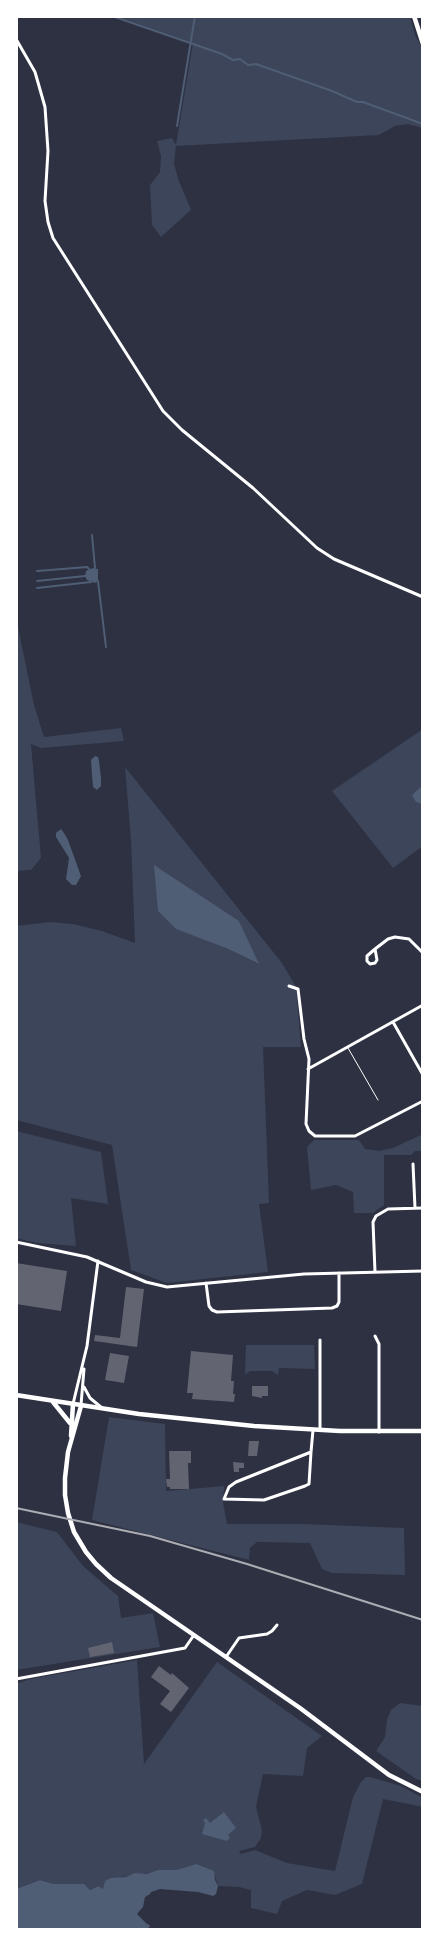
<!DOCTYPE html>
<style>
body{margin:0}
#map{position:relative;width:439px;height:1946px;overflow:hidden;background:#2d3142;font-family:Helvetica,sans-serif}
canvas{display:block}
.frame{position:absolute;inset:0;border:18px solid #fff;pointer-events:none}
</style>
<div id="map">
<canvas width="439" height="1946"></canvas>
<div class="frame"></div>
</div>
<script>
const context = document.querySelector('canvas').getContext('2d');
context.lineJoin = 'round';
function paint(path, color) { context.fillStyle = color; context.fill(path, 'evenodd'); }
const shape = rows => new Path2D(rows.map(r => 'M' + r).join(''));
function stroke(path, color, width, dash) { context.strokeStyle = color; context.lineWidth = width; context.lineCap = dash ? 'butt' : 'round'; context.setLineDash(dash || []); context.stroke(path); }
paint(shape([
 [116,16,410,16,415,35,423,50,423,128,407,124,395,126,379,135,176,146,174,164,179,181,191,210,161,237,152,225,150,185,160,172,161,156,157,141,172,138,176,145,193,43],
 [16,617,34,705,44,737,121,728,124,741,41,748,31,744,41,858,31,870,16,871],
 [423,729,423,846,393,868,332,791],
 [125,767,282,963,296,987,301,1047,263,1047,269,1203,259,1204,268,1272,167,1283,131,1270,112,1145,16,1120,16,926,50,922,73,924,102,931,135,943,131,840],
 [239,921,258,964,226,948],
 [16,1131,101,1152,108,1204,71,1198,76,1246,37,1243,16,1238],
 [423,1134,423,1151,415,1151,411,1155,384,1155,384,1205,373,1213,354,1213,353,1192,336,1185,311,1190,307,1147,314,1140,359,1140,365,1149,379,1151,393,1148],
 [246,1345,314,1345,315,1369,279,1368,278,1375,272,1371,250,1371,245,1375],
 [109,1417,165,1424,166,1491,224,1486,223,1502,227,1524,304,1524,404,1528,405,1575,332,1573,322,1569,310,1543,257,1542,250,1548,249,1560,92,1520],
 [16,1522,57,1532,83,1566,118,1596,121,1618,153,1613,160,1647,16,1670],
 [137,1660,144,1764,217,1662,322,1736,307,1748,303,1776,263,1774,256,1807,262,1830,261,1838,255,1847,239,1851,241,1854,255,1850,287,1863,335,1871,353,1797,361,1782,366,1777,370,1777,401,1786,423,1798,423,1807,383,1799,362,1884,335,1895,307,1890,282,1901,277,1914,251,1908,251,1890,239,1887,218,1886,215,1876,196,1864,176,1870,121,1877,103,1889,99,1886,90,1890,83,1884,54,1884,40,1880,16,1889,16,1684,30,1679],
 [400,1703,423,1706,423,1781,416,1779,376,1751,385,1737,387,1719,391,1710]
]), '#3c4559');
paint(shape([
 [93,568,98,569,98,581,95,583,87,580,85,576,86,571],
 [95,756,98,757,99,761,101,778,101,786,97,790,93,787,92,775,91,760],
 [423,785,423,804,416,802,412,795],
 [61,829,64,833,68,840,81,876,76,885,72,885,66,879,69,858,56,837,56,833],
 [154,865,239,921,259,964,226,948,176,929,158,911],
 [224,1812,236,1828,228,1835,230,1838,227,1841,202,1834,205,1823,203,1820,206,1818,210,1823],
 [196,1864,214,1871,215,1880,218,1886,216,1894,213,1896,198,1892,160,1889,151,1892,150,1894,145,1897,143,1907,137,1914,147,1924,150,1925,148,1930,16,1930,16,1889,40,1880,54,1884,84,1884,90,1890,99,1886,103,1889,105,1881,111,1878,126,1877,135,1873,147,1874,158,1870,176,1870]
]), '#4f5d75');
stroke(shape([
 [112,16,222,54,233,60,240,59,248,65,256,64,332,91,357,102,363,102,423,124],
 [177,126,195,16],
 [92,535,95,568],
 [37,571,87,567,89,569],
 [37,581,85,576],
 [98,581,106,647],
 [37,588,91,582]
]), '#4f5d75', 2);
paint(shape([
 [16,1263,67,1271,61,1311,16,1304],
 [126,1287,144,1289,137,1347,94,1341,95,1335,120,1338],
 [191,1351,233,1355,231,1381,234,1381,233,1394,235,1394,234,1402,192,1399,193,1393,187,1393],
 [110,1353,129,1356,124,1383,105,1380],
 [252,1386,268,1386,268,1396,262,1396,262,1398,252,1396],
 [249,1441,259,1441,257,1456,248,1456],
 [169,1451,191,1451,191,1463,188,1463,189,1489,170,1489,170,1487,167,1487,166,1479,170,1479],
 [233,1462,244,1463,244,1468,239,1468,239,1472,234,1472],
 [112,1642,114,1653,90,1657,88,1648],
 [159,1666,171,1675,172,1673,189,1688,171,1712,160,1704,170,1691,151,1677]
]), '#626471');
stroke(shape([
 [348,1048,378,1100]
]), '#fff', 1);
stroke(shape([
 [16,39,35,72,45,107,48,151,45,201,48,222,53,238,163,411,182,430,253,488,317,548,334,559,423,597],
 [375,949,377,960,375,963,370,964,367,961,367,956,375,949,388,939,395,937,409,939,423,953],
 [289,986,298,989,304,1039,309,1059,306,1124,309,1131,315,1136,355,1136,423,1101],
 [393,1022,423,1075],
 [308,1069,423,1005],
 [413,1164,415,1208],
 [16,1242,87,1257,146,1282,167,1287,304,1274,423,1271],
 [375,1272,373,1222,376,1216,388,1209,423,1208],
 [206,1283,209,1306,212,1310,217,1312,332,1308,337,1306,339,1302,339,1273],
 [375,1336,379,1344,379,1432],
 [320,1340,320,1430],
 [84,1387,90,1398,102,1408],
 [73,1404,87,1346,98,1261],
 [81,1405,84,1369],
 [311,1452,309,1484,305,1486,264,1500,224,1499,229,1487,236,1482,311,1452,313,1430],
 [226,1657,239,1638,267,1634,272,1631,277,1625],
 [16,1679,185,1648,194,1635]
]), '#fff', 3);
stroke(shape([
 [414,16,423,44],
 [16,1395,139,1414,254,1426,340,1431,423,1431],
 [53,1402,70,1423],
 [81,1406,68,1452,65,1478,65,1495,68,1513,74,1532,86,1552,96,1564,111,1578,300,1708,389,1775,423,1792],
 [71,1436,73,1404]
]), '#fff', 4.5);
stroke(shape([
 [16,1508,150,1536,247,1564,423,1620]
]), '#abadb3', 2);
</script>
